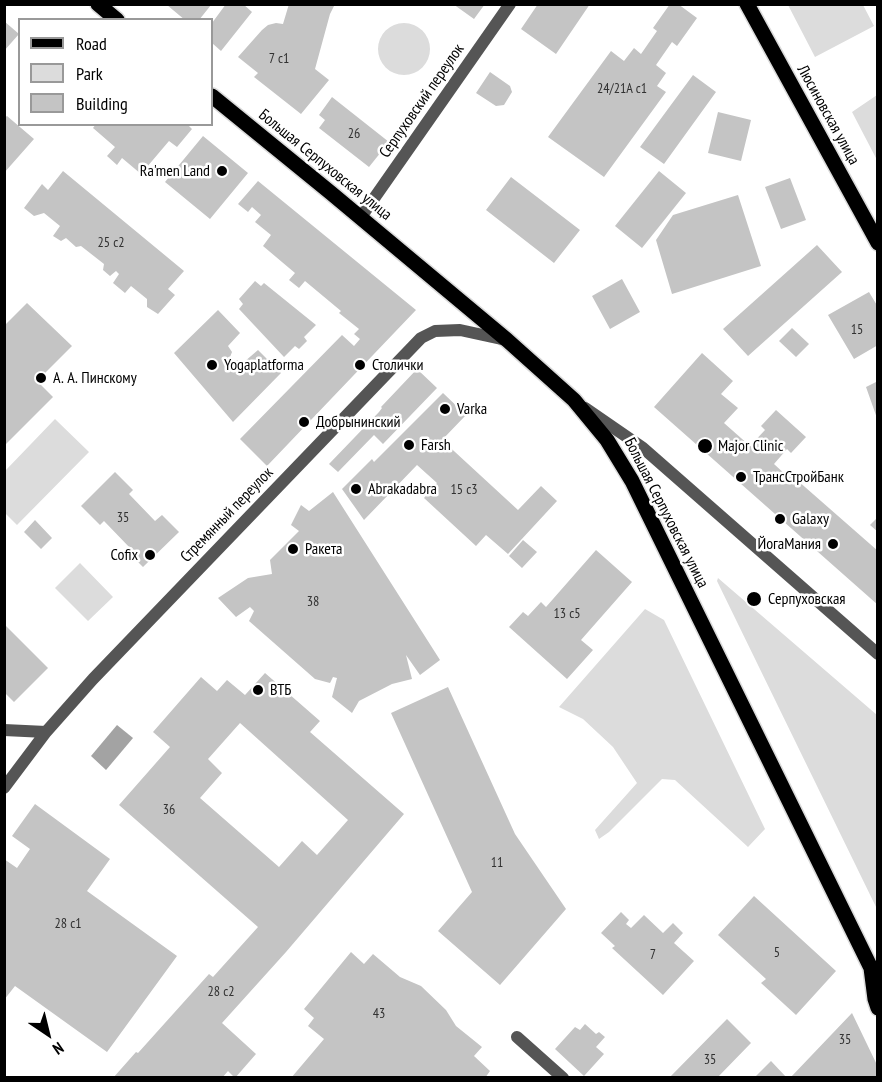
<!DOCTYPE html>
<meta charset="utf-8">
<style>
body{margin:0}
#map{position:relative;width:882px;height:1082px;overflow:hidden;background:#fff;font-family:"PT Sans Narrow",sans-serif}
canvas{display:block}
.frame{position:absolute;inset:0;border:6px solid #000;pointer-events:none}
.legend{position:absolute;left:18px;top:18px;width:195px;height:108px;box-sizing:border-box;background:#fff;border:2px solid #999;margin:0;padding:8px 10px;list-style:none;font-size:18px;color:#000}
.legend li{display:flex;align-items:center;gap:12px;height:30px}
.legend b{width:30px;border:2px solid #999}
.north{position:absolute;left:18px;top:1004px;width:60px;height:60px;-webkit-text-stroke:4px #fff;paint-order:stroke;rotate:145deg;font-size:16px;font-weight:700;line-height:24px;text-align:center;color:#000}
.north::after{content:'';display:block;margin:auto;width:21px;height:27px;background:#000;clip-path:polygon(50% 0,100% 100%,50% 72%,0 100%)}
</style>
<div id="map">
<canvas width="882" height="1082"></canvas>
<div class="frame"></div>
<ul class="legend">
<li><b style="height:8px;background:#000"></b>Road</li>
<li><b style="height:16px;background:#dcdcdc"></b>Park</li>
<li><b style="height:16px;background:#c4c4c4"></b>Building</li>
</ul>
<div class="north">N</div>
</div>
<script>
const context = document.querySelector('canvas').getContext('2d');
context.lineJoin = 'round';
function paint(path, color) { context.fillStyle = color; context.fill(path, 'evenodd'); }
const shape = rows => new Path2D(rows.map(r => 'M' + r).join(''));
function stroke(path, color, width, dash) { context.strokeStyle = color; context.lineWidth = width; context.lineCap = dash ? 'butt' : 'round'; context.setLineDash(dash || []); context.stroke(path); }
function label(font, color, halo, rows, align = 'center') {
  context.font = font + ' "PT Sans Narrow",sans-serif'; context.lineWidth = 5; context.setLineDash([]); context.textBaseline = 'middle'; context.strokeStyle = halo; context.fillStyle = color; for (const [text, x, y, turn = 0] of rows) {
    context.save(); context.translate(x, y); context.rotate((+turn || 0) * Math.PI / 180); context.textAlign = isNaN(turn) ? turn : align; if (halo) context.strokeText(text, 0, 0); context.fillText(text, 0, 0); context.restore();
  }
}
paint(shape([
 [788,5,863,5,874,26,815,57],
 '378 49a26 26 0 1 1 52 0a26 26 0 1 1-52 0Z',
 [877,95,877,160,852,112],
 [55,419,89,452,17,525,5,513,5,471],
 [80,563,113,597,88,621,55,588],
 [718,578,877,715,877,909,717,581],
 [645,609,664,620,765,829,748,847,675,780,662,779,609,832,599,839,595,830,637,783,613,747,583,719,559,707]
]), '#dcdcdc');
paint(shape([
 [117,725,133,738,106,770,91,756]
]), '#a3a3a3');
paint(shape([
 [226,4,243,4,252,12,221,51,212,43,212,23],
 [289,4,335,4,330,14,315,69,329,80,301,114,254,77,258,73,238,57,262,30,268,25,276,23,283,24],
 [453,4,485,4,474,19],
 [538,4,590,4,556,54,521,29],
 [670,4,678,4,697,18,677,46,672,42,656,65,666,73,657,86,666,92,604,177,548,137,611,51,624,61,634,48,641,54,657,31,653,28],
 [167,5,211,5,199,20,185,20],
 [4,21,19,34,4,51],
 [490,72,510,86,512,92,504,105,496,106,476,93],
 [693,75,716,92,664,164,640,147],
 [332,97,389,142,369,167,319,128,325,120,319,115],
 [718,112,751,120,741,161,708,153],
 [7,116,34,139,4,173,4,118],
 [96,124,187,124,192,129,177,147,169,141,141,174,122,158,117,165,107,156,115,147,93,128],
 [203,136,248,173,210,219,165,182],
 [63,171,184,271,168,289,175,295,158,314,147,307,147,299,131,286,125,293,113,283,119,274,116,271,110,276,103,270,104,264,81,246,76,247,66,238,61,241,53,236,60,226,44,213,34,216,24,208,42,184,48,190],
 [659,171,686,193,642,248,615,226],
 [511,177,580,230,554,263,486,210],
 [790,178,806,220,781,229,765,187],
 [258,181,416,310,267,466,240,439,342,335,354,346,360,339,354,334,359,329,339,313,341,311,305,281,299,288,289,280,295,273,263,246,271,235,255,222,261,215,252,207,248,212,238,204],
 [738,195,761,266,672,294,656,240,673,215],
 [817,245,842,272,748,356,723,329],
 [622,279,640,312,610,329,592,296],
 [255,281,261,286,264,283,316,325,304,337,307,341,299,349,295,346,284,357,239,309,243,304,239,299],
 [869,292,878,307,878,345,854,359,828,315],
 [27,303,72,346,37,381,53,397,4,446,4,326],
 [218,310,240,333,228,346,232,352,230,357,231,361,239,360,244,362,258,350,281,373,233,422,174,353],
 [792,328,809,344,796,357,779,341],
 [702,353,733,381,721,394,738,408,724,423,750,446,765,430,761,426,776,410,806,437,791,453,787,449,774,464,787,476,789,473,878,551,878,605,654,407],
 [417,369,437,388,383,444,374,435,338,472,329,464,379,412,382,408,381,407],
 [878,381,878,421,866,387],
 [443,393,466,415,442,440,518,510,541,486,557,501,508,554,486,535,476,546,424,498,437,483,417,465,364,520,342,489,372,459,374,462],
 [115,472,133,490,129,494,155,521,162,515,179,532,143,567,128,552,131,549,104,521,100,525,81,506],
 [333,492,440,660,420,675,406,655,412,679,392,684,359,701,352,713,332,697,337,678,333,677,330,683,315,679,249,621,254,611,250,607,236,617,218,598,248,578,272,574,270,560,299,531,291,525,301,505,309,511],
 [878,517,878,532,870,525],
 [35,520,52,538,41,549,24,532],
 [523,540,537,552,522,568,509,556],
 [596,550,632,582,581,640,593,650,567,679,509,627,523,612,528,616,541,602,546,607],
 [4,624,48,668,14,702,4,692],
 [265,673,320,721,310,732,404,814,286,952,222,1023,256,1054,235,1078,228,1071,222,1078,113,1078,136,1052,138,1053,209,974,213,977,258,927,119,805,170,747,153,732,201,677,217,691,227,680,245,695],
 [240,723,348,820,317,855,302,841,279,867,200,798,222,773,208,759],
 [448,687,515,834,566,909,500,985,438,931,472,892,391,713],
 [35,804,110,859,87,891,177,956,107,1052,15,986,4,1000,4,859,17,868,30,849,12,836],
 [754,896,836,971,796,1015,761,983,766,979,718,935],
 [621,912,629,920,626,924,631,928,644,915,663,933,673,923,683,933,674,943,694,961,663,995,612,948,615,946,601,933],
 [351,952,364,964,373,954,400,977,421,986,446,1010,456,1026,482,1047,474,1056,490,1071,485,1078,291,1078,324,1039,308,1026,314,1018,304,1009],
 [852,1013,878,1067,878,1078,790,1078],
 [727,1019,751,1043,717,1078,669,1078],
 [585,1024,596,1034,599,1032,605,1037,596,1047,604,1054,584,1076,555,1049,575,1027,580,1030],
 [771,1061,787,1078,754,1078]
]), '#c4c4c4');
const primary = shape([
 [98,4,117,20],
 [747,4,878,243],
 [212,96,331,193,507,340,574,400,607,440,632,481,870,966,878,977],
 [871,968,875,999,878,1008]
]);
stroke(primary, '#dbdbdb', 18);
stroke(shape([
 [361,217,510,4],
 [585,408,643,448,878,654],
 [4,730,46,732],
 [4,788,46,732,93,679,421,338,435,331,460,330,506,340],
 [517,1037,563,1078]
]), '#555', 12);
stroke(primary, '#000', 15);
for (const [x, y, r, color] of [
 [222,171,6,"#000"],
 [212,365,6,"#000"],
 [360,365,6,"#000"],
 [41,378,6,"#000"],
 [445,409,6,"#000"],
 [304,422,6,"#000"],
 [409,445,6,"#000"],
 [705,446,8,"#000"],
 [741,477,6,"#000"],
 [356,489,6,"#000"],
 [780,519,6,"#000"],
 [833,544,6,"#000"],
 [293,549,6,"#000"],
 [150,555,6,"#000"],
 [754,599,8,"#000"],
 [258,690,6,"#000"]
]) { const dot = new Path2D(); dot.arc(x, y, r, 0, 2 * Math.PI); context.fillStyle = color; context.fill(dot); stroke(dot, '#fff', 2); }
label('14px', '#313131', null, [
 ["7 с1",279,59],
 ["24/21А с1",622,89],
 ["26",354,134],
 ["25 с2",111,243],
 ["15",857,330],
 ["15 с3",464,490],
 ["35",123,518],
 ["38",313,602],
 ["13 с5",567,614],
 ["36",169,810],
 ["11",497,863],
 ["28 с1",68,924],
 ["5",777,953],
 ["7",653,955],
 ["28 с2",221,992],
 ["43",379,1014],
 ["35",845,1040],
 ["35",710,1060]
]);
label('16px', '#000', '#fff', [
 ["Серпуховский переулок",422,101,-55],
 ["Люсиновская улица",828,115,61],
 ["Большая Серпуховская улица",325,165,39],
 ["Большая Серпуховская улица",666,513,63],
 ["Стремянный переулок",227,515,-46]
]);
label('16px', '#000', '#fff', [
 ["Ra'men Land",210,171,"right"],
 ["Yogaplatforma",224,365],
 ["Столички",372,365],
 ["А. А. Пинскому",53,378],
 ["Varka",457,409],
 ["Добрынинский",316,422],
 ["Farsh",421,445],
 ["Major Clinic",718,446],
 ["ТрансСтройБанк",753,477],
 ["Abrakadabra",368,489],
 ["Galaxy",792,519],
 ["ЙогаМания",821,544,"right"],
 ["Ракета",305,549],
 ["Cofix",138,555,"right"],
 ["Серпуховская",768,599],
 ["ВТБ",270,690]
], 'left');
</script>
